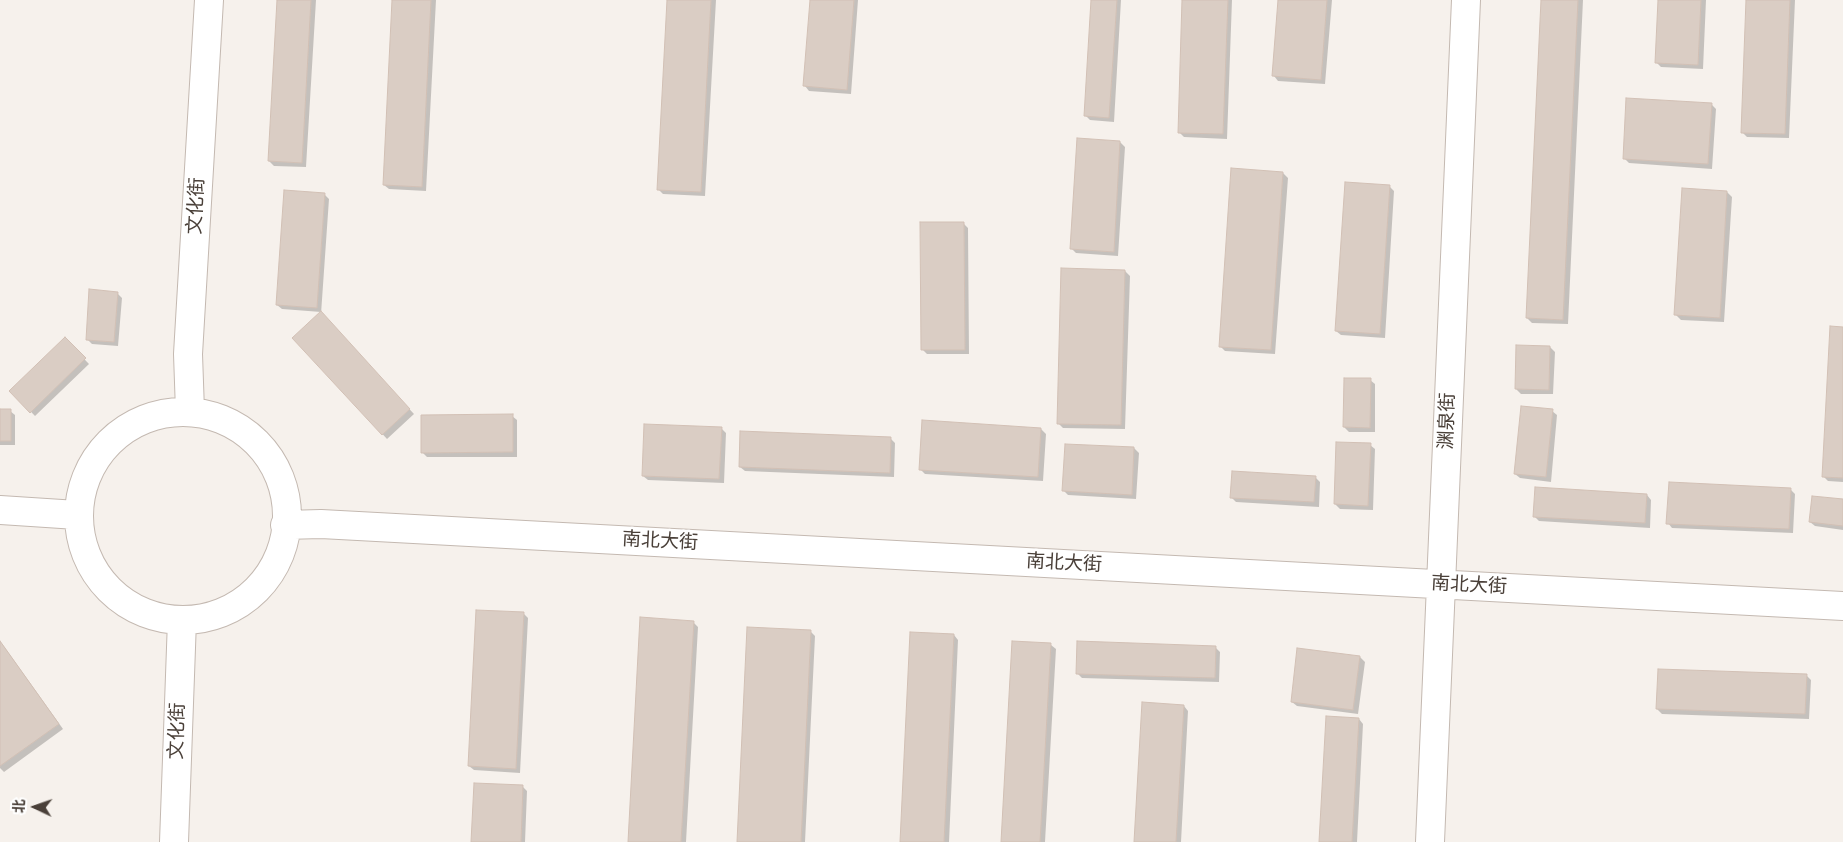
<!DOCTYPE html>
<meta charset="utf-8">
<style>
body{margin:0}
#map{position:relative;width:1843px;height:842px;overflow:hidden;background:#f6f1ec;font-family:"Sofia Sans Condensed","Noto Sans SC",sans-serif}
canvas{display:block}
.north{position:absolute;left:10px;top:782px;width:50px;height:50px;-webkit-text-stroke:4px #fff;paint-order:stroke;rotate:273deg;font-size:14px;font-weight:700;line-height:20px;text-align:center;color:#4a4039}
.north::after{content:'';display:block;margin:auto;width:18px;height:22px;background:#4a4039;clip-path:polygon(50% 0,100% 100%,50% 72%,0 100%)}
</style>
<div id="map">
<canvas width="1843" height="842"></canvas>
<div class="north">北</div>
</div>
<script>
const context = document.querySelector('canvas').getContext('2d');
context.lineJoin = 'round';
function paint(path, color) { context.fillStyle = color; context.fill(path, 'evenodd'); }
const shape = rows => new Path2D(rows.map(r => 'M' + r).join(''));
function stroke(path, color, width, dash) { context.strokeStyle = color; context.lineWidth = width; context.lineCap = dash ? 'butt' : 'round'; context.setLineDash(dash || []); context.stroke(path); }
function label(font, color, halo, rows, align = 'center') {
  context.font = font + ' "Sofia Sans Condensed","Noto Sans SC",sans-serif'; context.lineWidth = 5; context.setLineDash([]); context.textBaseline = 'middle'; context.strokeStyle = halo; context.fillStyle = color; for (const [text, x, y, turn = 0] of rows) {
    context.save(); context.translate(x, y); context.rotate((+turn || 0) * Math.PI / 180); context.textAlign = isNaN(turn) ? turn : align; if (halo) context.strokeText(text, 0, 0); context.fillText(text, 0, 0); context.restore();
  }
}
paint(shape([
 [278,0,316,0,306,167,274,166,269,161],
 [393,0,436,0,426,191,389,189,384,185],
 [668,0,716,0,705,196,663,194,658,189],
 [811,0,858,0,851,94,809,91,805,86],
 [1092,0,1121,0,1114,122,1090,120,1085,115],
 [1184,0,1232,0,1227,139,1184,137,1179,132],
 [1280,0,1332,0,1325,84,1278,81,1274,76],
 [1542,0,1583,0,1568,324,1532,323,1527,318],
 [1659,0,1706,0,1703,69,1661,67,1656,62],
 [1747,0,1795,0,1789,138,1747,137,1742,132],
 [1712,105,1716,109,1712,169,1629,163,1624,158],
 [1120,142,1125,147,1118,256,1076,253,1071,248],
 [1283,173,1288,178,1275,354,1225,351,1220,346],
 [1389,186,1394,191,1385,338,1341,335,1336,331],
 [285,191,324,194,329,199,321,314,414,414,387,439,294,338,321,312,282,309,277,305],
 [1727,192,1732,197,1724,322,1681,320,1676,315],
 [963,223,968,228,969,354,927,354,922,349],
 [1125,271,1130,276,1125,429,1063,428,1058,423],
 [117,293,122,298,118,346,92,344,87,339],
 [1843,328,1843,482,1828,481,1823,476],
 [65,339,89,364,35,416,11,391],
 [1550,347,1555,352,1553,394,1521,394,1516,389],
 [1370,380,1375,384,1375,432,1349,432,1344,427],
 [0,410,10,411,15,415,15,445,0,445],
 [1552,411,1557,415,1551,482,1520,478,1515,474],
 [512,416,517,420,517,457,427,457,422,452],
 [721,428,726,433,724,483,648,480,643,476],
 [1041,429,1046,434,1043,481,925,474,920,469],
 [890,438,895,443,894,477,745,471,740,467],
 [1370,445,1375,449,1373,510,1340,509,1335,504],
 [1134,448,1139,453,1136,499,1068,495,1064,491],
 [1315,477,1320,482,1319,507,1236,502,1232,498],
 [1790,489,1795,494,1793,533,1672,528,1668,523],
 [1647,495,1651,500,1650,528,1539,521,1534,516],
 [1843,500,1843,530,1815,526,1810,522],
 [524,614,528,618,520,773,474,770,469,766],
 [693,622,698,627,686,842,629,842],
 [811,632,815,636,805,842,738,842],
 [954,635,958,640,949,842,901,842],
 [0,641,63,729,4,772,0,768],
 [1051,645,1056,649,1045,842,1002,842],
 [1215,647,1220,652,1219,682,1082,678,1077,673],
 [1360,657,1365,662,1358,714,1297,706,1292,702],
 [1806,675,1811,680,1809,719,1662,714,1657,709],
 [1184,706,1188,711,1181,842,1135,842],
 [1359,719,1363,724,1357,842,1320,842],
 [522,786,527,791,525,842,473,842]
]), '#0003');
const building = shape([
 [277,0,311,0,302,163,268,161,277,0],
 [392,0,431,0,422,187,383,185,392,0],
 [667,0,711,0,701,192,657,190,667,0],
 [810,0,854,0,847,90,803,86,810,0],
 [1091,0,1117,0,1109,118,1084,116,1091,0],
 [1182,0,1228,0,1223,134,1178,133,1182,0],
 [1278,0,1327,0,1321,80,1272,76,1278,0],
 [1541,0,1578,0,1563,320,1526,318,1541,0],
 [1658,0,1701,0,1698,65,1655,63,1658,0],
 [1746,0,1790,0,1785,134,1741,133,1746,0],
 [1626,98,1712,103,1708,164,1623,159,1626,98],
 [1077,138,1120,141,1114,252,1070,249,1077,138],
 [1231,168,1283,172,1271,350,1219,347,1231,168],
 [1345,182,1390,185,1380,334,1335,331,1345,182],
 [1682,188,1727,191,1720,318,1674,315,1682,188],
 [284,190,325,193,317,308,276,305,284,190],
 [920,222,964,222,965,350,921,350,920,222],
 [1061,268,1125,270,1121,425,1057,424,1061,268],
 [89,289,118,292,114,342,86,340,89,289],
 [321,311,410,409,382,435,292,338,321,311],
 [1830,326,1843,327,1843,478,1822,477,1830,326],
 [65,337,86,358,30,413,9,391,65,337],
 [1516,345,1550,346,1549,390,1515,389,1516,345],
 [1344,378,1371,378,1370,428,1343,427,1344,378],
 [1521,406,1553,409,1546,477,1514,474,1521,406],
 [0,409,11,409,11,441,0,441,0,409],
 [513,414,513,452,421,453,421,415,513,414],
 [922,420,1041,428,1038,477,919,470,922,420],
 [644,424,722,427,719,479,642,476,644,424],
 [740,431,891,437,890,473,739,467,740,431],
 [1336,442,1371,443,1368,506,1334,504,1336,442],
 [1065,444,1134,447,1132,495,1062,491,1065,444],
 [1232,471,1316,476,1314,502,1230,498,1232,471],
 [1669,482,1791,488,1789,529,1666,524,1669,482],
 [1535,487,1647,494,1645,523,1533,517,1535,487],
 [1812,496,1843,499,1843,526,1809,522,1812,496],
 [476,610,524,612,516,769,468,766,476,610],
 [640,617,694,621,681,842,628,842,640,617],
 [747,627,811,630,801,842,737,842,747,627],
 [910,632,954,634,944,842,900,842,910,632],
 [0,641,59,724,0,766,0,641],
 [1012,641,1051,643,1040,842,1001,842,1012,641],
 [1077,641,1216,646,1215,678,1076,674,1077,641],
 [1297,648,1360,656,1353,710,1291,702,1297,648],
 [1658,669,1807,674,1805,714,1656,709,1658,669],
 [1142,702,1184,705,1176,842,1134,842,1142,702],
 [1326,716,1359,718,1352,842,1319,842,1326,716],
 [474,783,523,785,521,842,471,842,474,783]
]);
paint(building, '#dacdc4');
stroke(building, '#d2c0b5', 1);
const minor = shape([
 [190,411,188,354,209,0],
 '79 516a104 104 0 1 1 208 0a104 104 0 1 1-208 0Z',
 [0,510,77,515],
 [285,525,321,524,1843,606],
 [174,842,182,620],
 [1430,842,1466,0]
]);
stroke(minor, '#c4b9b1', 30);
stroke(minor, '#fff', 28);
label('19px', '#4a4039', '#fff', [
 ["文化街",197,206,-87],
 ["渊泉街",1448,421,-88],
 ["南北大街",660,542,3],
 ["南北大街",1064,564,3],
 ["南北大街",1469,586,3],
 ["文化街",178,731,-88]
]);
</script>
